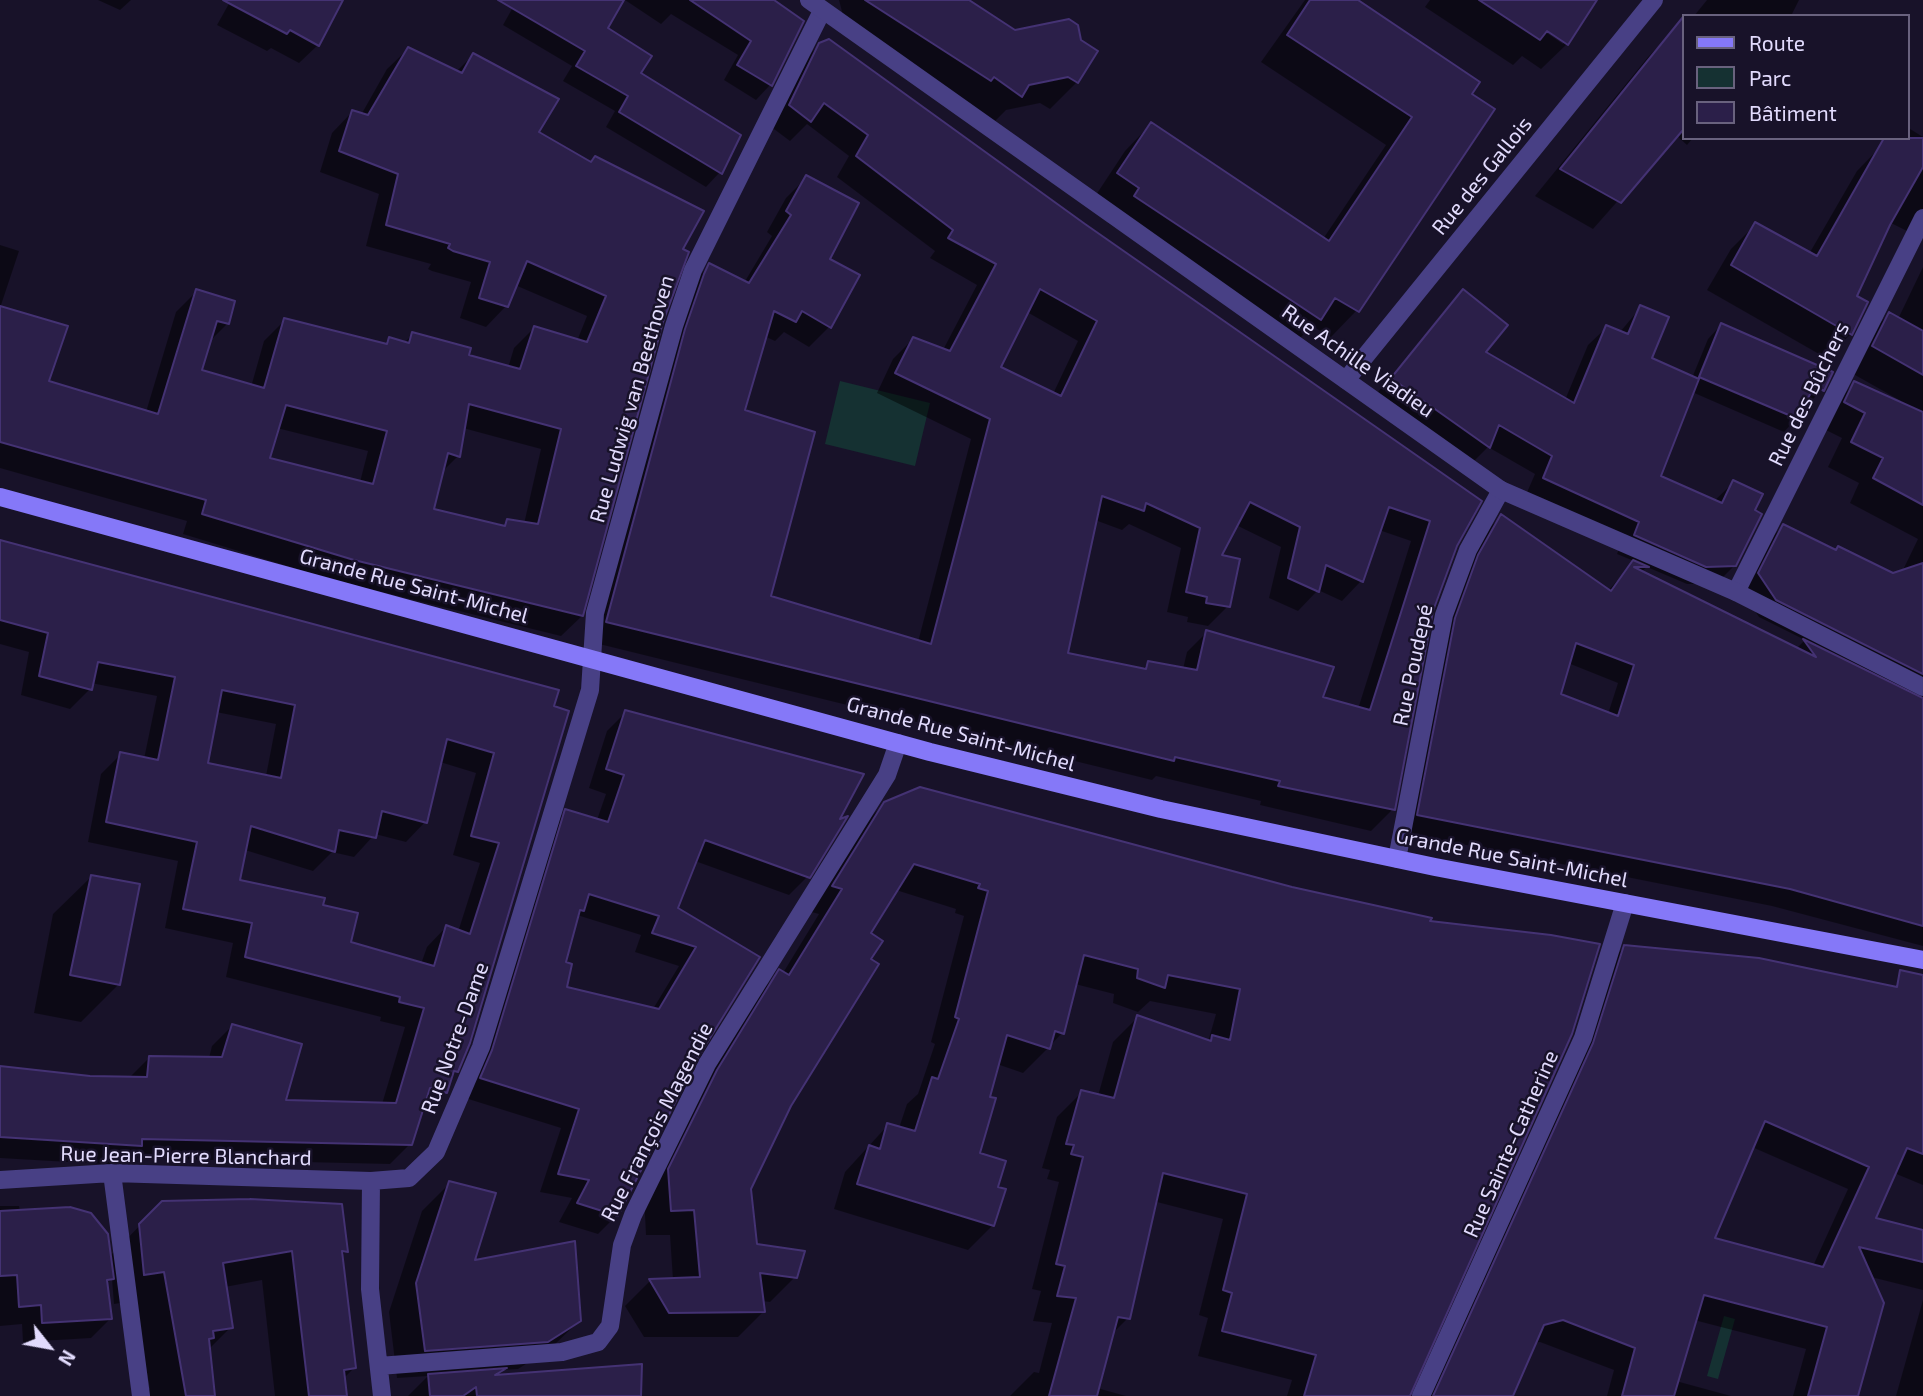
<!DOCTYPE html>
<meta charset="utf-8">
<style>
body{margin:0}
#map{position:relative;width:1923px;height:1396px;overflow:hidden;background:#181229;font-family:"Exo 2",sans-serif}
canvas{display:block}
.legend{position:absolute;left:1682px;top:14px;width:228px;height:126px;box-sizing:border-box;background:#181229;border:2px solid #69627e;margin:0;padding:9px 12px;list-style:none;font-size:21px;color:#e2dbfd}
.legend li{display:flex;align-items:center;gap:14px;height:35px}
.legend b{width:35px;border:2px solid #69627e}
.north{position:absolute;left:14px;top:1312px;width:70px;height:70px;-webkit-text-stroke:5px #181229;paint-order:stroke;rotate:121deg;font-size:19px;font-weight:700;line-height:28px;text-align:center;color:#e2dbfd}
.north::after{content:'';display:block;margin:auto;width:24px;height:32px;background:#e2dbfd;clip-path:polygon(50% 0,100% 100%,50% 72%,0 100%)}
</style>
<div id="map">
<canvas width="1923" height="1396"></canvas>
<ul class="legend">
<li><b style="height:9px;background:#8578f8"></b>Route</li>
<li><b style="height:19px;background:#153132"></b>Parc</li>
<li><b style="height:19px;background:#2b1f49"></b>Bâtiment</li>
</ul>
<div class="north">N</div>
</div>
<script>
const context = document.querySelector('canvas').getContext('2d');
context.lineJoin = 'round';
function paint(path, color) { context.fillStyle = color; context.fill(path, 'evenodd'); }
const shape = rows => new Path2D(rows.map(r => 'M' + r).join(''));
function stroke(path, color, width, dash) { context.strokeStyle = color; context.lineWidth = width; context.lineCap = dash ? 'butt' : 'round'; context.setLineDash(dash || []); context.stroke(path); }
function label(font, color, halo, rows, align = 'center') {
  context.font = font + ' "Exo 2",sans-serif'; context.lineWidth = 5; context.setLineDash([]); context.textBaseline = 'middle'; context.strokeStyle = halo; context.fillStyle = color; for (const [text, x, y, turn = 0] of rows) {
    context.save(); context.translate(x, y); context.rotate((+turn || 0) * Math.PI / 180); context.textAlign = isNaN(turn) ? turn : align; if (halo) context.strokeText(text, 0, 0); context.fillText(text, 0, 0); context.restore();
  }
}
paint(shape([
 [840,381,930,403,915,466,825,444],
 [1724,1316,1735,1319,1718,1379,1707,1376]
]), '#153132');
paint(shape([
 [98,0,131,0,120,10],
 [231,0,341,0,318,45,299,63,271,48,267,51,217,25],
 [517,0,622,0,606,29,720,172,706,187,606,127,615,111,563,81,572,66,503,25],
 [625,0,771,0,802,22,770,85,756,100,724,80,738,55,671,14,661,24],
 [839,0,966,0,1077,82,1050,109,1040,103,1006,110,994,122,846,27],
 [1305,0,1354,0,1478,82,1357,310,1331,337,1312,326,1293,345,1108,223,1114,215,1092,201,1125,151,1151,124,1323,239,1386,145,1261,62],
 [1430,0,1595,0,1567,44,1541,69,1522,56,1513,65,1425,7],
 [1540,24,1563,40,1563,44,1538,27],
 [1707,0,1799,0,1791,16,1694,16],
 [1683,28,1683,138,1693,138,1687,145,1676,135,1593,229,1535,196,1648,57,1674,30,1679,34],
 [820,44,1480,501,1456,545,1432,611,1391,811,1371,831,1260,805,1261,801,1156,776,1152,780,587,641,690,285,710,265,744,283,772,236,767,232,786,198,806,178,828,260,857,276,829,327,809,347,784,332,775,341,764,336,743,411,769,597,918,642,971,439,877,393,893,359,913,339,943,350,977,285,930,258,935,251,837,177,849,156,807,124,790,141,770,126,799,65],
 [1027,312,1078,341,1053,394,999,368],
 [1095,520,1122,530,1129,524,1181,548,1167,612,1188,617,1187,622,1208,626,1228,606,1220,556,1236,525,1281,547,1269,598,1298,611,1318,590,1342,601,1361,581,1379,530,1411,541,1358,709,1321,698,1207,632,1187,652,1183,669,1149,663,1141,670,1066,654],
 [408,49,456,72,473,55,537,133,680,250,582,616,561,636,333,580,183,534,187,521,0,468,0,245,19,251,0,308,47,382,146,412,176,312,197,291,227,324,209,342,200,372,251,387,264,341,285,320,383,345,389,339,404,343,413,334,467,356,508,368,514,348,534,328,577,341,587,316,515,285,506,306,486,327,460,318,471,282,432,271,428,269,431,264,366,246,379,194,320,172,332,133,352,112,361,115,387,69],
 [277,428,368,451,360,482,268,459],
 [463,428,541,449,524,524,508,521,502,527,432,510,441,473,458,456],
 [1907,127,1923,137,1923,239,1891,223,1855,296,1851,334,1826,358,1707,290,1731,249,1756,224,1809,254,1857,171,1889,138,1907,138],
 [1923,267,1923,946,1772,906,1401,832,1438,637,1484,534,1501,516,1608,591,1634,561,1617,554,1622,541,1525,497,1535,474,1488,447,1470,465,1374,397,1445,310,1463,292,1484,352,1565,400,1588,345,1607,327,1620,332,1641,307,1650,359,1692,378,1708,339,1721,325,1831,373,1822,390,1809,403,1805,401,1797,418,1784,432,1692,392,1659,477,1714,501,1733,483,1752,511,1735,565,1716,584,1687,584,1647,567,1641,572,1796,649,1805,640,1759,617,1742,592,1766,543,1783,526,1892,575,1902,572,1918,539,1850,503,1859,483,1828,467,1842,438,1820,427,1830,408,1855,383,1900,404,1901,401,1848,371,1864,339,1889,314,1898,319],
 [1568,663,1618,683,1608,714,1559,695],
 [0,542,557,692,457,1071,450,1077,446,1092,426,1112,421,1110,410,1144,390,1164,127,1158,120,1165,0,1158,0,1066,90,1078,130,1077,150,1057,209,1058,212,1046,232,1026,284,1102,382,1104,405,1027,380,1021,381,1017,226,977,233,943,165,928,178,861,88,842,101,774,121,754,144,759,157,696,91,683,90,689,70,709,21,695,29,652,0,644],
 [216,712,276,724,266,776,205,764],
 [440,762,476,773,453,855,480,863,458,932,446,927,427,947,421,964,349,943,321,906,238,882,245,850,313,871,332,852,354,857,375,834,406,842,425,822],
 [626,712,808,876,789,895,695,861,676,908,758,958,695,1058,617,1215,598,1234,559,1222,572,1198,540,1192,561,1128,462,1097,547,830,566,811,597,820,606,794,589,788,607,731],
 [577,915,641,935,635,952,679,966,653,1009,564,989,564,963],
 [885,803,1291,889,1409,1396,1287,1396,1292,1380,1198,1356,1208,1318,1199,1315,1223,1219,1153,1201,1128,1318,1112,1334,1097,1388,1126,1396,1010,1396,1034,1372,1039,1373,1052,1323,1033,1321,1041,1291,1032,1289,1059,1182,1047,1179,1050,1170,1042,1168,1057,1117,1082,1092,1098,1096,1113,1042,1138,1017,1208,1042,1216,1014,1150,1001,1138,1012,1113,1003,1114,994,1075,984,1062,1033,1048,1048,1023,1073,997,1064,977,1154,996,1188,993,1225,968,1250,834,1209,845,1172,888,1125,899,1128,907,1104,918,1094,935,1044,931,1042,964,916,955,913,956,909,896,890,869,933,749,1188,755,1246,795,1277,770,1302,762,1301,763,1312,738,1337,644,1337,625,1306,650,1281,673,1280,670,1235,646,1235,644,1195,692,1096,755,997,780,972,783,973,819,914,808,911,859,829],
 [91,877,119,984,81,1022,34,1013,53,914],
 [1624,947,1759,960,1923,992,1923,1185,1894,1173,1873,1220,1923,1230,1923,1290,1871,1277,1857,1396,1793,1396,1806,1349,1694,1320,1676,1381,1731,1396,1607,1396,1614,1370,1540,1342,1534,1343,1512,1396,1430,1396,1572,1067,1602,970],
 [1752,1147,1848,1189,1813,1266,1713,1240],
 [450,1183,472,1262,580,1320,551,1348,518,1369,502,1370,495,1377,639,1396,408,1396,428,1376,397,1378,389,1312,422,1211],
 [163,1202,346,1251,341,1257,355,1367,343,1379,346,1396,275,1396,262,1280,225,1287,231,1327,208,1350,214,1396,143,1396,150,1389,134,1301,114,1304,112,1279,106,1284,110,1319,91,1338,23,1342,22,1324,0,1326,0,1206,19,1206,20,1211,110,1256],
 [1923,1300,1923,1396,1896,1396]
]), '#0007');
const building = shape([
 [223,0,343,0,319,46,290,30,287,34,223,0],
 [498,0,624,0,608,28,652,56,641,73,741,135,722,174,619,112,628,96,576,66,585,51,498,0],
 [690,0,774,0,804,21,772,86,737,65,751,41,690,0],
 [865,0,969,0,1015,30,1069,19,1078,25,1081,40,1098,51,1078,83,1068,77,1029,85,1022,97,994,77,991,81,865,0],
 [1310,0,1358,0,1480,82,1472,94,1495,109,1359,312,1335,298,1321,320,1134,196,1139,188,1117,173,1151,122,1329,241,1412,117,1287,35,1310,0],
 [1479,0,1597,0,1568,45,1547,31,1540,40,1479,0],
 [1683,17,1683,130,1621,203,1560,169,1683,17],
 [829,39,1085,224,1482,501,1457,546,1433,611,1395,810,1278,786,1280,781,1175,757,1174,761,606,622,685,329,704,274,709,263,749,283,791,215,786,211,806,175,859,203,830,259,860,275,831,328,802,311,796,322,774,311,745,410,815,432,771,596,931,644,990,419,895,373,913,337,950,351,996,264,948,238,953,230,856,156,868,135,824,103,811,122,789,105,819,43,829,39],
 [1040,289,1097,321,1061,396,1001,367,1040,289],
 [1102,496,1144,511,1146,503,1200,528,1186,592,1207,597,1206,603,1230,607,1240,559,1222,555,1250,502,1300,527,1288,578,1319,592,1326,565,1363,582,1389,507,1430,521,1370,710,1323,697,1334,667,1206,630,1197,670,1148,661,1146,669,1068,653,1102,496],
 [408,47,462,73,473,53,559,99,539,132,591,162,595,156,704,211,683,249,689,252,663,322,583,616,354,560,202,514,206,500,0,442,0,306,68,326,49,381,158,414,196,289,235,301,229,324,217,321,202,370,264,388,284,318,387,344,389,337,409,343,412,332,471,348,469,355,520,369,534,326,587,342,606,296,527,261,508,307,479,298,490,262,453,251,448,248,450,244,386,225,398,174,339,151,352,110,368,115,408,47],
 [469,404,561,429,538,524,507,519,505,526,434,509,448,453,460,457,469,404],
 [286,405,387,431,373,484,270,458,286,405],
 [1884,138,1923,138,1923,167,1890,225,1857,296,1868,302,1852,335,1731,265,1755,222,1817,256,1884,138],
 [1463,289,1508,325,1486,352,1574,403,1606,325,1628,334,1640,305,1669,317,1652,358,1699,379,1661,476,1722,503,1733,480,1763,494,1755,510,1762,514,1736,566,1706,567,1634,535,1639,522,1543,478,1552,456,1499,425,1490,448,1391,378,1463,289],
 [1889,312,1923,331,1923,375,1872,346,1889,312],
 [1721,323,1833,372,1824,391,1814,386,1798,419,1699,377,1721,323],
 [1854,381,1923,412,1923,505,1873,478,1883,458,1851,442,1865,413,1844,402,1854,381],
 [1501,514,1611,591,1633,560,1649,567,1634,567,1816,657,1803,639,1923,698,1923,926,1790,889,1417,815,1455,618,1478,555,1501,514],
 [1576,643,1634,665,1618,716,1561,694,1576,643],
 [1783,524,1836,550,1838,546,1893,573,1923,563,1923,674,1776,600,1758,573,1783,524],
 [0,540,559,690,554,706,569,711,470,1043,458,1072,454,1071,447,1093,430,1088,412,1145,142,1139,142,1146,0,1137,0,1066,90,1076,147,1077,149,1056,222,1057,232,1024,302,1044,286,1100,396,1103,424,1008,399,1002,400,997,245,957,252,923,183,909,197,842,106,822,120,752,158,760,175,677,98,662,92,690,39,676,48,633,0,620,0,540],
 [222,690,295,705,281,778,208,763,222,690],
 [447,739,494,753,471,836,499,843,470,934,446,925,434,966,351,942,358,913,323,905,325,898,240,880,251,826,335,852,339,830,376,838,382,811,427,823,447,739],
 [625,710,864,774,840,819,848,816,810,878,705,840,678,908,760,957,697,1059,618,1216,577,1203,589,1180,558,1174,579,1109,480,1078,492,1050,565,809,608,822,624,775,606,769,625,710],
 [589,894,659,916,652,933,696,947,659,1009,567,987,572,964,566,962,580,910,584,911,589,894],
 [920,787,1292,887,1432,918,1430,921,1551,935,1600,944,1572,1034,1410,1396,1304,1396,1316,1355,1222,1331,1232,1293,1223,1290,1247,1194,1163,1173,1130,1319,1118,1317,1097,1396,1049,1396,1076,1298,1057,1296,1065,1266,1056,1264,1083,1157,1071,1154,1074,1145,1066,1144,1081,1090,1114,1098,1137,1015,1211,1041,1212,1035,1230,1040,1240,989,1168,975,1165,988,1137,978,1138,969,1084,955,1064,1034,1055,1031,1050,1049,1007,1035,990,1097,996,1098,980,1153,1006,1161,998,1187,1006,1189,994,1226,857,1184,869,1145,880,1149,887,1123,915,1131,932,1077,938,1079,959,1019,955,1017,988,891,978,888,980,884,914,864,871,933,883,941,871,959,879,964,791,1106,751,1189,757,1244,805,1251,797,1278,760,1273,765,1312,669,1313,649,1279,700,1277,694,1210,671,1211,668,1169,717,1070,779,969,789,975,842,889,832,886,884,802,920,787],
 [91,875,140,884,120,985,70,975,91,875],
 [1624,945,1759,958,1897,987,1900,970,1923,975,1923,1154,1907,1148,1876,1218,1923,1230,1923,1262,1859,1247,1884,1303,1858,1396,1808,1396,1827,1327,1704,1295,1674,1396,1622,1396,1635,1348,1563,1320,1544,1325,1513,1396,1433,1396,1593,1043,1624,945],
 [1765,1121,1869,1167,1823,1267,1715,1238,1765,1121],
 [449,1181,496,1193,475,1260,575,1241,581,1321,548,1342,425,1351,416,1283,449,1181],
 [250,1199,342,1204,348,1252,342,1251,356,1368,344,1370,347,1396,309,1396,292,1251,223,1263,233,1328,213,1331,214,1338,209,1339,215,1396,186,1396,164,1272,144,1275,139,1224,162,1201,250,1199],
 [70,1207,91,1213,108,1234,114,1279,107,1280,112,1319,42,1323,41,1305,19,1307,17,1275,0,1276,0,1211,70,1207],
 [642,1364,641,1396,477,1396,476,1387,463,1396,430,1396,428,1374,507,1368,495,1375,642,1364]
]);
paint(building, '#2b1f49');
stroke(building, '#443273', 2);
stroke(shape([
 [1346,380,1654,0],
 [1736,592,1923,218],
 [1397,859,1444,615,1468,550,1501,490],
 [112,1173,141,1396],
 [0,1180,112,1173,371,1181,409,1178,436,1152,481,1047,590,690,595,613,674,326,693,270,822,11],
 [371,1181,370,1289,382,1396],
 [379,1366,562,1352,598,1342,610,1326,622,1245,633,1215,707,1064,887,775,898,743],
 [1421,1396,1583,1038,1625,903]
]), '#484085', 18);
stroke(shape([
 [809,0,1501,490,1736,592,1923,687]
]), '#484085', 18);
stroke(shape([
 [0,497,930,752,1161,809,1435,867,1923,960]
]), '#8578f8', 18);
label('21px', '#e2dbfd', '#181229', [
 ["Rue des Gallois",1482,176,-51],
 ["Rue Achille Viadieu",1358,361,35],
 ["Rue des Bûchers",1809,394,-64],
 ["Rue Ludwig van Beethoven",632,399,-74],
 ["Grande Rue Saint-Michel",414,586,15],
 ["Rue Poudepé",1413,665,-78],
 ["Grande Rue Saint-Michel",961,734,15],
 ["Grande Rue Saint-Michel",1512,858,11],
 ["Rue Notre-Dame",455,1038,-70],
 ["Rue François Magendie",657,1122,-63],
 ["Rue Sainte-Catherine",1511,1144,-66],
 ["Rue Jean-Pierre Blanchard",186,1156,1]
]);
</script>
